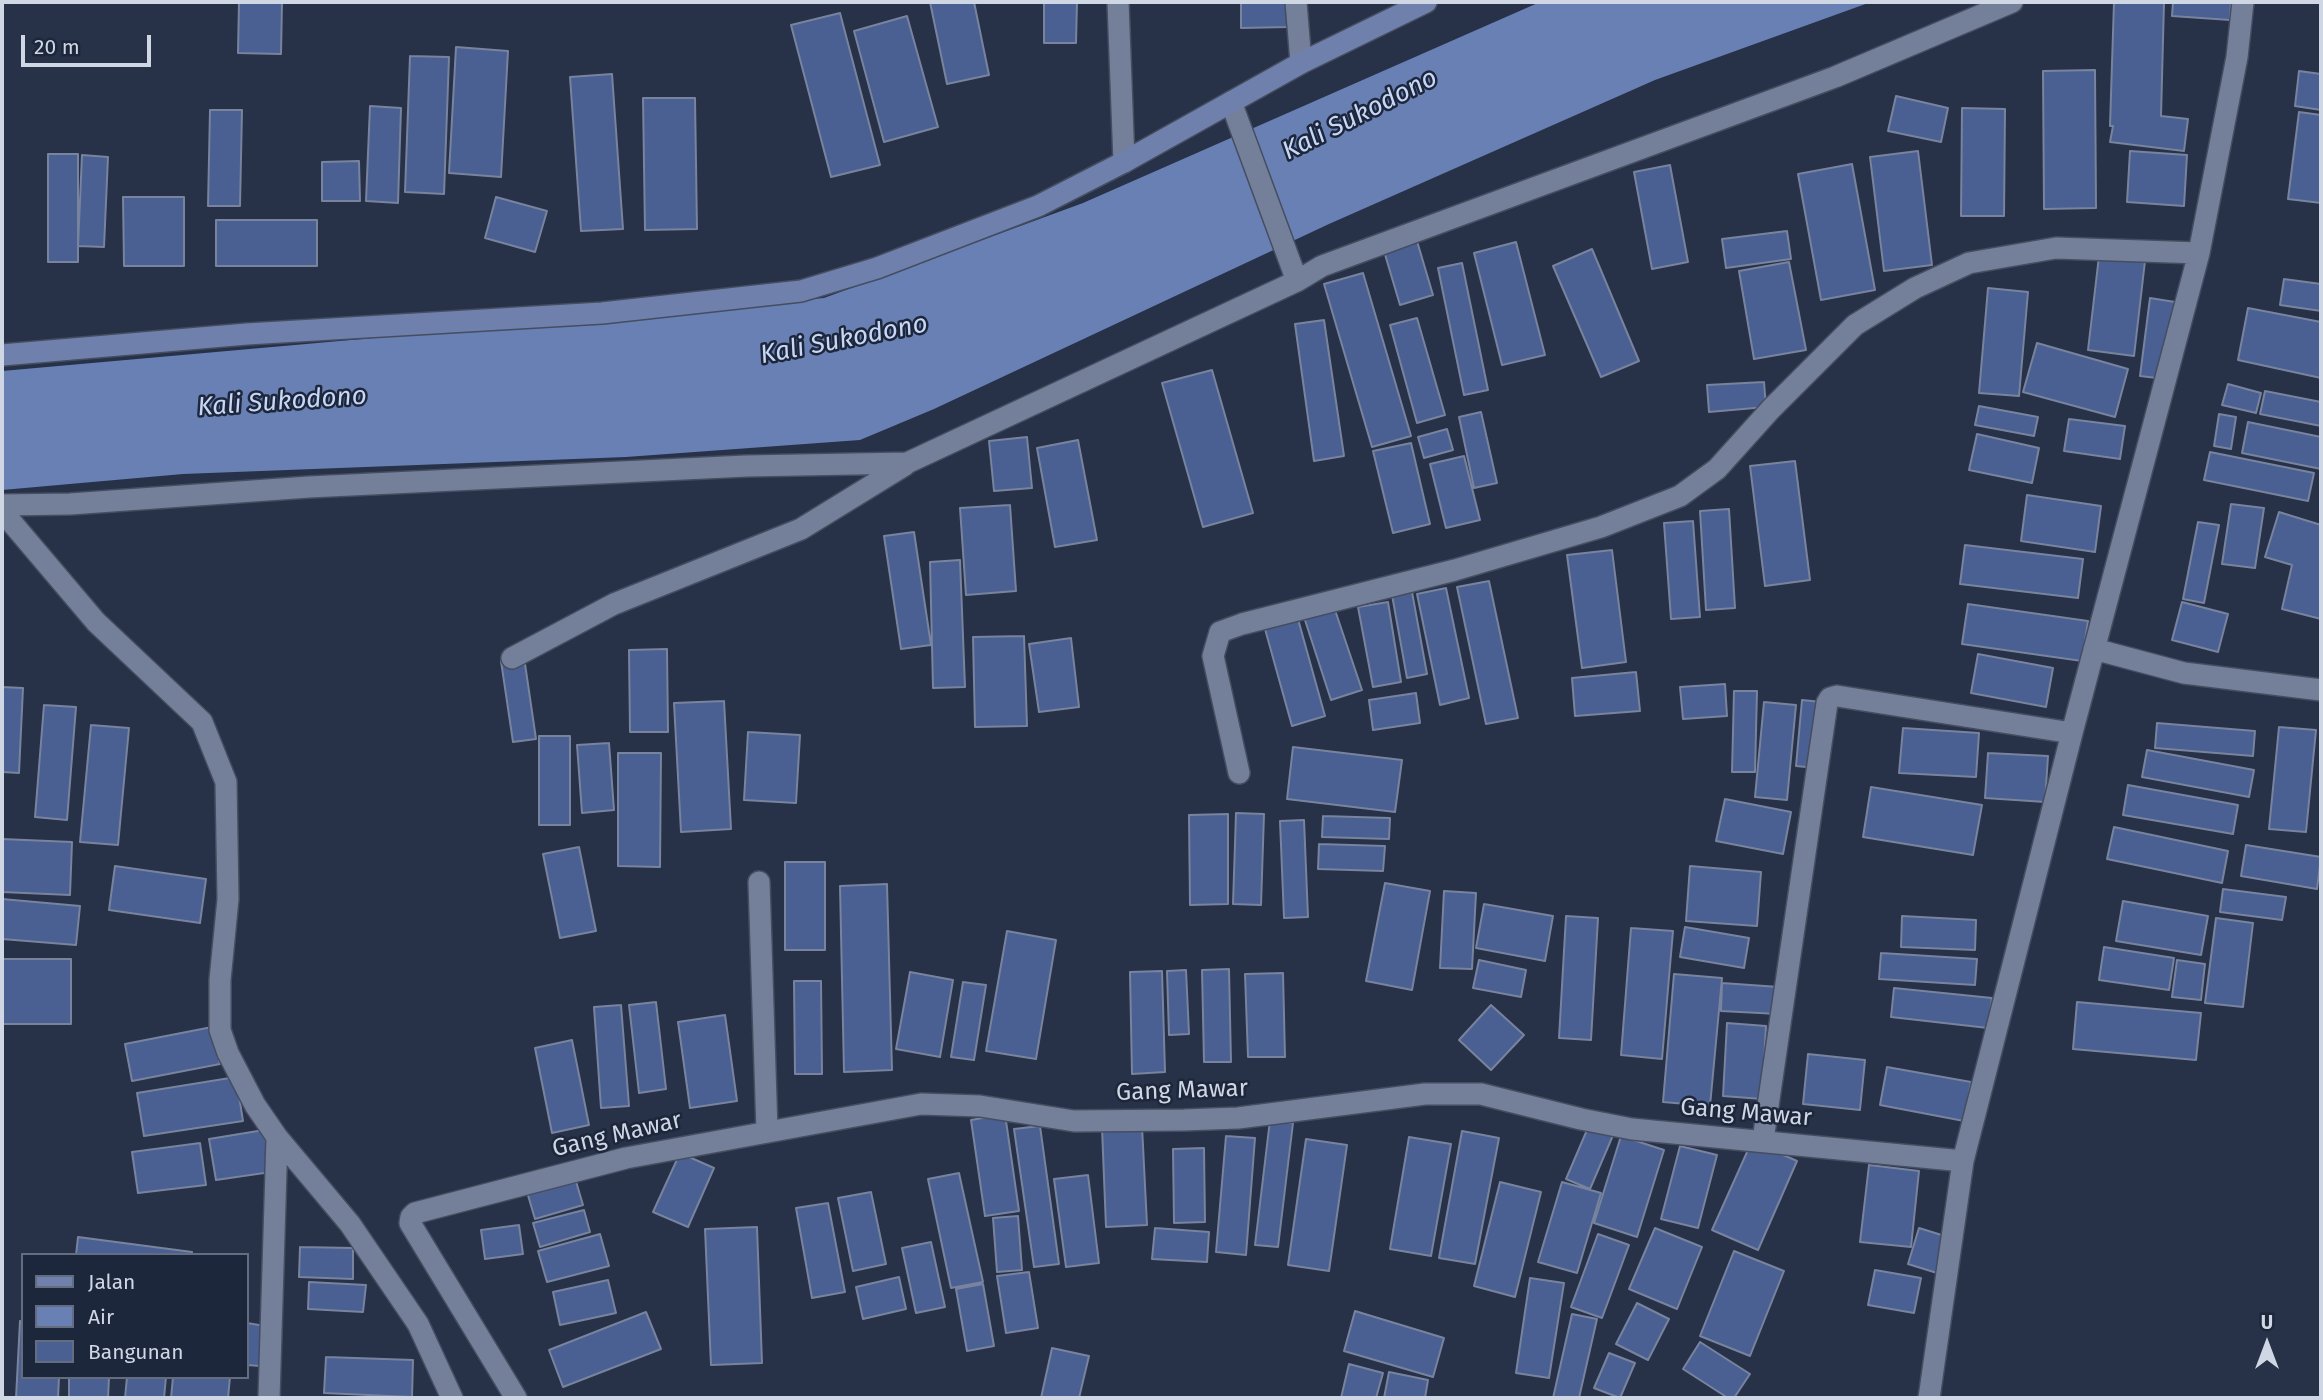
<!DOCTYPE html>
<style>
body{margin:0}
#map{position:relative;width:2323px;height:1400px;overflow:hidden;background:#273147;font-family:"Fira Sans",sans-serif}
canvas{display:block}
.frame{position:absolute;inset:0;border:4px solid #cfd6e4;pointer-events:none}
.legend{position:absolute;left:21px;top:1253px;width:228px;height:126px;box-sizing:border-box;background:#1d273c;border:2px solid #646d7f;margin:0;padding:9px 12px;list-style:none;font-size:21px;color:#cfd6e4}
.legend li{display:flex;align-items:center;gap:14px;height:35px}
.legend b{width:35px;border:2px solid #646d7f}
.north{position:absolute;left:2232px;top:1309px;width:70px;height:70px;-webkit-text-stroke:5px #1d273c;paint-order:stroke;rotate:0deg;font-size:19px;font-weight:700;line-height:28px;text-align:center;color:#cfd6e4}
.north::after{content:'';display:block;margin:auto;width:24px;height:32px;background:#cfd6e4;clip-path:polygon(50% 0,100% 100%,50% 72%,0 100%)}
.scale{position:absolute;left:21px;top:35px;width:130px;height:32px;box-sizing:border-box;border:4px solid #cfd6e4;border-top:0;padding-left:9px;font-size:21px;line-height:24px;white-space:nowrap;color:#cfd6e4;-webkit-text-stroke:5px #1d273c;paint-order:stroke}
</style>
<div id="map">
<canvas width="2323" height="1400"></canvas>
<div class="frame"></div>
<ul class="legend">
<li><b style="height:9px;background:#6f80ac"></b>Jalan</li>
<li><b style="height:19px;background:#6980b5"></b>Air</li>
<li><b style="height:19px;background:#4a5f92"></b>Bangunan</li>
</ul>
<div class="north">U</div>
<div class="scale">20 m</div>
</div>
<script>
const context = document.querySelector('canvas').getContext('2d');
context.lineJoin = 'round';
function paint(path, color) { context.fillStyle = color; context.fill(path, 'evenodd'); }
const shape = rows => new Path2D(rows.map(r => 'M' + r).join(''));
function stroke(path, color, width, dash) { context.strokeStyle = color; context.lineWidth = width; context.lineCap = dash ? 'butt' : 'round'; context.setLineDash(dash || []); context.stroke(path); }
function label(font, color, halo, rows, align = 'center') {
  context.font = font + ' "Fira Sans",sans-serif'; context.lineWidth = 5; context.setLineDash([]); context.textBaseline = 'middle'; context.strokeStyle = halo; context.fillStyle = color; for (const [text, x, y, turn = 0] of rows) {
    context.save(); context.translate(x, y); context.rotate((+turn || 0) * Math.PI / 180); context.textAlign = isNaN(turn) ? turn : align; if (halo) context.strokeText(text, 0, 0); context.fillText(text, 0, 0); context.restore();
  }
}
paint(shape([
 [1540,2,1871,2,1655,80,1329,224,934,409,860,440,626,457,183,474,2,490,2,371,824,298,1083,203]
]), '#6980b5');
const building = shape([
 [239,2,282,2,281,54,238,53,239,2],
 [930,2,974,2,989,75,947,84,930,2],
 [1044,2,1077,2,1076,43,1044,43,1044,2],
 [1241,2,1288,2,1288,27,1241,28,1241,2],
 [2114,2,2164,2,2161,116,2188,119,2184,151,2110,142,2113,126,2110,126,2114,2],
 [2173,2,2231,2,2230,20,2172,16,2173,2],
 [840,13,880,165,831,177,791,25,840,13],
 [907,16,938,127,884,142,854,31,907,16],
 [456,47,508,51,501,177,449,173,456,47],
 [410,56,449,57,444,194,405,192,410,56],
 [2095,70,2096,208,2044,209,2043,71,2095,70],
 [2299,71,2321,74,2321,110,2295,106,2299,71],
 [612,74,623,229,581,231,570,77,612,74],
 [1896,96,1948,108,1941,142,1888,131,1896,96],
 [643,98,695,98,697,229,645,230,643,98],
 [370,106,401,108,398,203,366,201,370,106],
 [1962,108,2005,109,2004,216,1961,216,1962,108],
 [210,110,242,110,240,206,208,206,210,110],
 [2299,112,2321,115,2321,203,2288,199,2299,112],
 [1918,151,1932,265,1884,271,1870,157,1918,151],
 [2130,151,2187,155,2184,206,2127,202,2130,151],
 [48,154,78,154,78,262,48,262,48,154],
 [82,155,108,157,104,247,78,246,82,155],
 [359,161,360,201,322,201,322,162,359,161],
 [1852,164,1875,290,1821,300,1798,174,1852,164],
 [1670,165,1688,262,1652,269,1634,172,1670,165],
 [123,197,184,197,184,266,124,266,123,197],
 [496,197,547,211,535,252,485,238,496,197],
 [216,220,317,220,317,266,216,266,216,220],
 [1787,231,1791,259,1726,268,1722,239,1787,231],
 [1417,241,1433,295,1400,305,1384,251,1417,241],
 [1516,242,1545,355,1502,365,1474,253,1516,242],
 [1592,249,1639,361,1601,377,1553,266,1592,249],
 [2099,256,2145,261,2134,356,2088,350,2099,256],
 [1789,262,1806,350,1754,359,1739,271,1789,262],
 [1462,263,1488,390,1464,395,1438,268,1462,263],
 [1363,273,1411,436,1372,447,1324,284,1363,273],
 [2284,279,2321,284,2321,311,2280,305,2284,279],
 [1988,288,2028,292,2019,396,1979,393,1988,288],
 [2150,298,2175,302,2165,379,2140,376,2150,298],
 [2248,308,2321,322,2321,378,2238,360,2248,308],
 [1417,318,1445,415,1417,423,1390,325,1417,318],
 [1324,320,1344,456,1314,461,1295,324,1324,320],
 [2037,343,2128,369,2115,417,2023,392,2037,343],
 [1212,370,1253,513,1203,527,1162,383,1212,370],
 [1764,382,1766,407,1709,412,1707,385,1764,382],
 [2228,384,2261,393,2256,413,2222,405,2228,384],
 [2265,391,2321,402,2321,426,2260,414,2265,391],
 [1979,406,2038,417,2034,436,1975,425,1979,406],
 [1481,412,1497,483,1474,488,1459,417,1481,412],
 [2219,414,2236,417,2231,449,2214,446,2219,414],
 [2069,419,2125,426,2120,459,2064,451,2069,419],
 [2248,422,2321,437,2321,469,2242,453,2248,422],
 [1447,429,1453,450,1424,458,1418,437,1447,429],
 [1977,434,2039,448,2032,483,1969,470,1977,434],
 [1027,437,1032,488,994,491,989,441,1027,437],
 [1078,440,1097,540,1055,547,1037,448,1078,440],
 [1411,443,1430,524,1393,533,1373,451,1411,443],
 [2210,452,2314,473,2308,501,2204,480,2210,452],
 [1464,456,1480,520,1446,528,1430,464,1464,456],
 [1795,461,1810,580,1765,586,1750,466,1795,461],
 [2027,495,2101,506,2095,552,2021,541,2027,495],
 [2231,504,2264,508,2255,568,2222,564,2231,504],
 [1010,505,1016,591,966,595,960,508,1010,505],
 [1729,509,1735,608,1706,610,1700,511,1729,509],
 [2279,512,2321,525,2321,619,2282,609,2292,565,2265,557,2279,512],
 [1693,521,1700,617,1671,619,1664,523,1693,521],
 [2198,522,2219,525,2204,603,2183,599,2198,522],
 [914,532,931,645,901,649,884,536,914,532],
 [1965,545,2083,559,2078,598,1960,584,1965,545],
 [1612,550,1626,662,1582,668,1567,555,1612,550],
 [960,560,965,687,933,688,930,562,960,560],
 [1489,581,1518,718,1486,724,1457,587,1489,581],
 [1446,588,1469,698,1440,705,1417,594,1446,588],
 [1412,592,1427,674,1407,678,1392,595,1412,592],
 [1388,602,1401,682,1373,687,1358,607,1388,602],
 [2182,602,2228,614,2218,652,2172,640,2182,602],
 [1968,604,2088,621,2082,661,1962,644,1968,604],
 [1334,607,1362,690,1331,700,1304,617,1334,607],
 [1298,619,1325,716,1292,726,1265,629,1298,619],
 [1024,636,1027,726,975,727,973,637,1024,636],
 [1071,638,1079,707,1039,712,1029,644,1071,638],
 [667,649,668,732,630,732,629,650,667,649],
 [1978,654,2053,668,2046,707,1971,693,1978,654],
 [524,657,536,739,513,742,501,661,524,657],
 [1636,672,1640,711,1575,716,1572,678,1636,672],
 [1725,684,1727,716,1683,719,1680,687,1725,684],
 [2,687,23,688,19,773,2,772,2,687],
 [1734,691,1757,691,1755,772,1732,772,1734,691],
 [1416,693,1420,723,1373,730,1369,700,1416,693],
 [1802,700,1822,702,1816,768,1796,766,1802,700],
 [724,701,731,829,681,832,674,703,724,701],
 [1764,702,1796,705,1787,800,1755,797,1764,702],
 [44,705,76,707,67,820,35,817,44,705],
 [2157,723,2255,731,2253,756,2155,748,2157,723],
 [91,725,129,728,118,845,80,842,91,725],
 [2279,727,2316,730,2306,832,2269,829,2279,727],
 [1903,728,1979,733,1976,777,1899,773,1903,728],
 [748,732,800,735,796,803,744,800,748,732],
 [539,736,570,736,570,825,539,825,539,736],
 [609,743,614,810,582,813,577,745,609,743],
 [1293,747,1402,760,1395,812,1287,799,1293,747],
 [2147,750,2254,770,2249,797,2142,777,2147,750],
 [618,753,661,753,660,867,618,866,618,753],
 [1988,753,2048,756,2045,802,1985,798,1988,753],
 [2128,785,2238,805,2233,834,2123,815,2128,785],
 [1871,787,1982,805,1973,855,1863,837,1871,787],
 [1725,799,1791,812,1783,854,1716,841,1725,799],
 [1236,813,1264,814,1261,905,1233,904,1236,813],
 [1228,814,1228,904,1190,905,1189,815,1228,814],
 [1323,816,1390,818,1389,839,1322,837,1323,816],
 [1304,820,1308,917,1284,918,1280,821,1304,820],
 [2114,827,2228,851,2222,883,2107,859,2114,827],
 [2,839,72,842,70,895,2,892,2,839],
 [1319,844,1385,846,1383,871,1318,869,1319,844],
 [2246,845,2321,857,2317,889,2241,876,2246,845],
 [579,847,596,931,560,938,543,854,579,847],
 [785,862,825,862,825,950,785,950,785,862],
 [115,866,206,879,200,923,109,910,115,866],
 [1690,866,1761,872,1757,926,1686,921,1690,866],
 [1385,883,1430,891,1412,990,1366,981,1385,883],
 [887,884,892,1070,844,1072,840,886,887,884],
 [2223,889,2286,897,2282,920,2220,912,2223,889],
 [1444,891,1476,893,1472,969,1440,968,1444,891],
 [2,899,80,906,76,945,2,939,2,899],
 [2123,901,2208,916,2201,955,2116,941,2123,901],
 [1484,904,1553,916,1545,961,1476,948,1484,904],
 [1566,916,1598,918,1591,1040,1559,1038,1566,916],
 [1902,916,1976,920,1975,950,1901,947,1902,916],
 [2216,918,2253,923,2243,1007,2205,1003,2216,918],
 [1685,927,1749,938,1744,968,1680,957,1685,927],
 [1631,928,1673,931,1662,1059,1621,1055,1631,928],
 [1007,931,1056,940,1036,1059,986,1051,1007,931],
 [2104,947,2174,958,2169,990,2099,980,2104,947],
 [1881,953,1977,959,1975,985,1879,979,1881,953],
 [2,959,71,959,71,1024,2,1024,2,959],
 [1479,960,1526,970,1521,997,1473,988,1479,960],
 [2177,960,2205,964,2201,1000,2172,997,2177,960],
 [1229,969,1231,1062,1204,1062,1202,970,1229,969],
 [1186,970,1189,1034,1169,1035,1167,971,1186,970],
 [1162,971,1165,1072,1132,1074,1130,972,1162,971],
 [910,972,953,980,940,1057,896,1049,910,972],
 [1283,973,1285,1057,1248,1057,1245,974,1283,973],
 [1674,974,1722,978,1710,1106,1663,1102,1674,974],
 [794,981,821,981,822,1074,795,1074,794,981],
 [963,982,986,985,974,1060,951,1057,963,982],
 [1722,983,1779,987,1778,1014,1721,1011,1722,983],
 [1894,988,1992,998,1988,1028,1891,1017,1894,988],
 [656,1002,666,1089,639,1093,629,1005,656,1002],
 [2077,1002,2201,1013,2196,1060,2073,1049,2077,1002],
 [621,1005,629,1106,601,1108,594,1007,621,1005],
 [1491,1005,1524,1035,1491,1070,1459,1040,1491,1005],
 [725,1015,737,1101,690,1108,678,1022,725,1015],
 [1727,1023,1766,1026,1762,1099,1723,1096,1727,1023],
 [212,1027,220,1064,132,1081,125,1044,212,1027],
 [572,1040,589,1125,552,1133,535,1048,572,1040],
 [1808,1054,1865,1060,1860,1110,1803,1104,1808,1054],
 [1887,1067,1971,1082,1964,1121,1880,1105,1887,1067],
 [236,1077,243,1121,144,1136,137,1093,236,1077],
 [1005,1114,1019,1211,985,1216,971,1120,1005,1114],
 [1270,1120,1293,1123,1278,1247,1255,1245,1270,1120],
 [1590,1123,1614,1133,1590,1189,1566,1179,1590,1123],
 [1040,1126,1059,1264,1034,1267,1014,1129,1040,1126],
 [1142,1126,1147,1225,1106,1227,1102,1128,1142,1126],
 [264,1130,271,1172,216,1180,209,1139,264,1130],
 [1462,1131,1499,1138,1475,1264,1439,1258,1462,1131],
 [1226,1136,1255,1138,1246,1255,1216,1252,1226,1136],
 [1621,1136,1664,1150,1637,1237,1594,1223,1621,1136],
 [1409,1137,1451,1144,1431,1256,1390,1249,1409,1137],
 [1306,1139,1347,1145,1329,1271,1288,1265,1306,1139],
 [1752,1141,1797,1161,1758,1250,1712,1230,1752,1141],
 [200,1143,206,1185,138,1193,132,1152,200,1143],
 [1680,1146,1717,1155,1698,1228,1661,1219,1680,1146],
 [1204,1148,1205,1222,1174,1223,1173,1149,1204,1148],
 [680,1153,714,1168,688,1227,653,1212,680,1153],
 [1869,1165,1919,1171,1911,1247,1860,1242,1869,1165],
 [959,1173,983,1282,951,1288,928,1179,959,1173],
 [1088,1175,1099,1263,1066,1267,1054,1179,1088,1175],
 [575,1178,583,1205,535,1219,527,1192,575,1178],
 [1500,1182,1541,1192,1515,1297,1474,1286,1500,1182],
 [1562,1182,1601,1193,1577,1273,1538,1262,1562,1182],
 [871,1192,886,1264,853,1271,838,1198,871,1192],
 [828,1203,845,1292,812,1298,796,1208,828,1203],
 [584,1210,590,1232,540,1247,533,1223,584,1210],
 [1018,1216,1022,1270,997,1272,993,1218,1018,1216],
 [519,1225,523,1254,485,1259,481,1230,519,1225],
 [757,1227,762,1363,711,1365,705,1229,757,1227],
 [1155,1228,1209,1232,1207,1262,1152,1259,1155,1228],
 [1655,1228,1702,1247,1677,1309,1629,1289,1655,1228],
 [1919,1228,1948,1237,1937,1273,1908,1264,1919,1228],
 [600,1234,609,1266,547,1282,538,1251,600,1234],
 [1598,1234,1629,1245,1602,1318,1571,1307,1598,1234],
 [78,1237,192,1252,192,1255,76,1255,78,1237],
 [931,1242,945,1307,916,1313,902,1248,931,1242],
 [300,1247,353,1248,353,1279,299,1277,300,1247],
 [1734,1251,1784,1271,1750,1356,1700,1336,1734,1251],
 [1875,1270,1921,1278,1914,1313,1868,1305,1875,1270],
 [1029,1272,1038,1328,1006,1333,997,1276,1029,1272],
 [899,1277,906,1309,863,1319,856,1287,899,1277],
 [1530,1278,1564,1283,1549,1378,1516,1373,1530,1278],
 [608,1280,616,1313,560,1325,553,1292,608,1280],
 [309,1282,366,1285,363,1312,308,1309,309,1282],
 [983,1284,994,1346,967,1351,956,1289,983,1284],
 [1637,1303,1669,1319,1648,1360,1616,1344,1637,1303],
 [1355,1311,1444,1338,1433,1377,1344,1351,1355,1311],
 [646,1312,661,1349,563,1387,549,1350,646,1312],
 [1572,1314,1597,1319,1579,1398,1553,1398,1572,1314],
 [20,1321,23,1321,23,1377,59,1377,58,1398,16,1398,20,1321],
 [247,1323,265,1326,260,1366,247,1365,247,1323],
 [1700,1342,1750,1374,1734,1398,1728,1398,1683,1369,1700,1342],
 [1052,1348,1089,1356,1079,1398,1041,1398,1052,1348],
 [1609,1353,1635,1363,1620,1398,1594,1388,1609,1353],
 [326,1357,413,1360,412,1397,324,1393,326,1357],
 [1349,1364,1383,1373,1376,1398,1341,1398,1349,1364],
 [1389,1372,1428,1380,1425,1398,1384,1398,1389,1372],
 [69,1377,109,1377,108,1398,69,1398,69,1377],
 [127,1377,166,1377,164,1398,125,1398,127,1377],
 [173,1377,230,1377,228,1398,171,1398,173,1377]
]);
paint(building, '#4a5f92');
stroke(building, '#78839e', 2);
const minor = shape([
 [1118,2,1124,162],
 [1296,2,1301,63],
 [1231,102,1297,281],
 [2,505,70,504,309,487,746,466,907,463,1297,281,1322,266,1835,77,2012,2],
 [2,511,96,622,202,722,226,782,228,899,220,980,220,1030,228,1053,255,1105,277,1137,350,1224,418,1324,452,1398],
 [2094,649,2184,673,2321,690],
 [512,658,614,604,801,529,905,465],
 [1239,773,1213,656,1220,632,1242,624,1455,570,1601,527,1680,496,1717,469,1771,409,1855,325,1915,288,1969,263,2056,248,2199,253],
 [759,882,767,1131],
 [1763,1140,1827,703,1830,698,1837,696,2072,733],
 [269,1398,277,1137],
 [516,1398,410,1223,411,1217,415,1213,626,1158,921,1104,980,1106,1074,1121,1184,1120,1238,1118,1425,1094,1481,1094,1581,1119,1632,1129,1963,1161],
 [1929,1398,1963,1161,2072,733,2199,253,2237,57,2243,2]
]);
const secondary = shape([
 [2,355,247,334,602,313,801,291,877,268,1038,206,1124,162,1301,63,1426,2]
]);
stroke(minor, '#454d60', 24);
stroke(secondary, '#454d60', 24);
stroke(minor, '#747f99', 21);
stroke(secondary, '#6f80ac', 21);
label('24px', '#cfd6e4', '#1d273c', [
 ["Gang Mawar",1182,1091,-2],
 ["Gang Mawar",1746,1113,5],
 ["Gang Mawar",617,1135,-13]
]);
label('italic 26px', '#c9d7f7', '#1d273c', [
 ["Kali Sukodono",1360,115,-27],
 ["Kali Sukodono",844,340,-11],
 ["Kali Sukodono",282,402,-4]
]);
</script>
